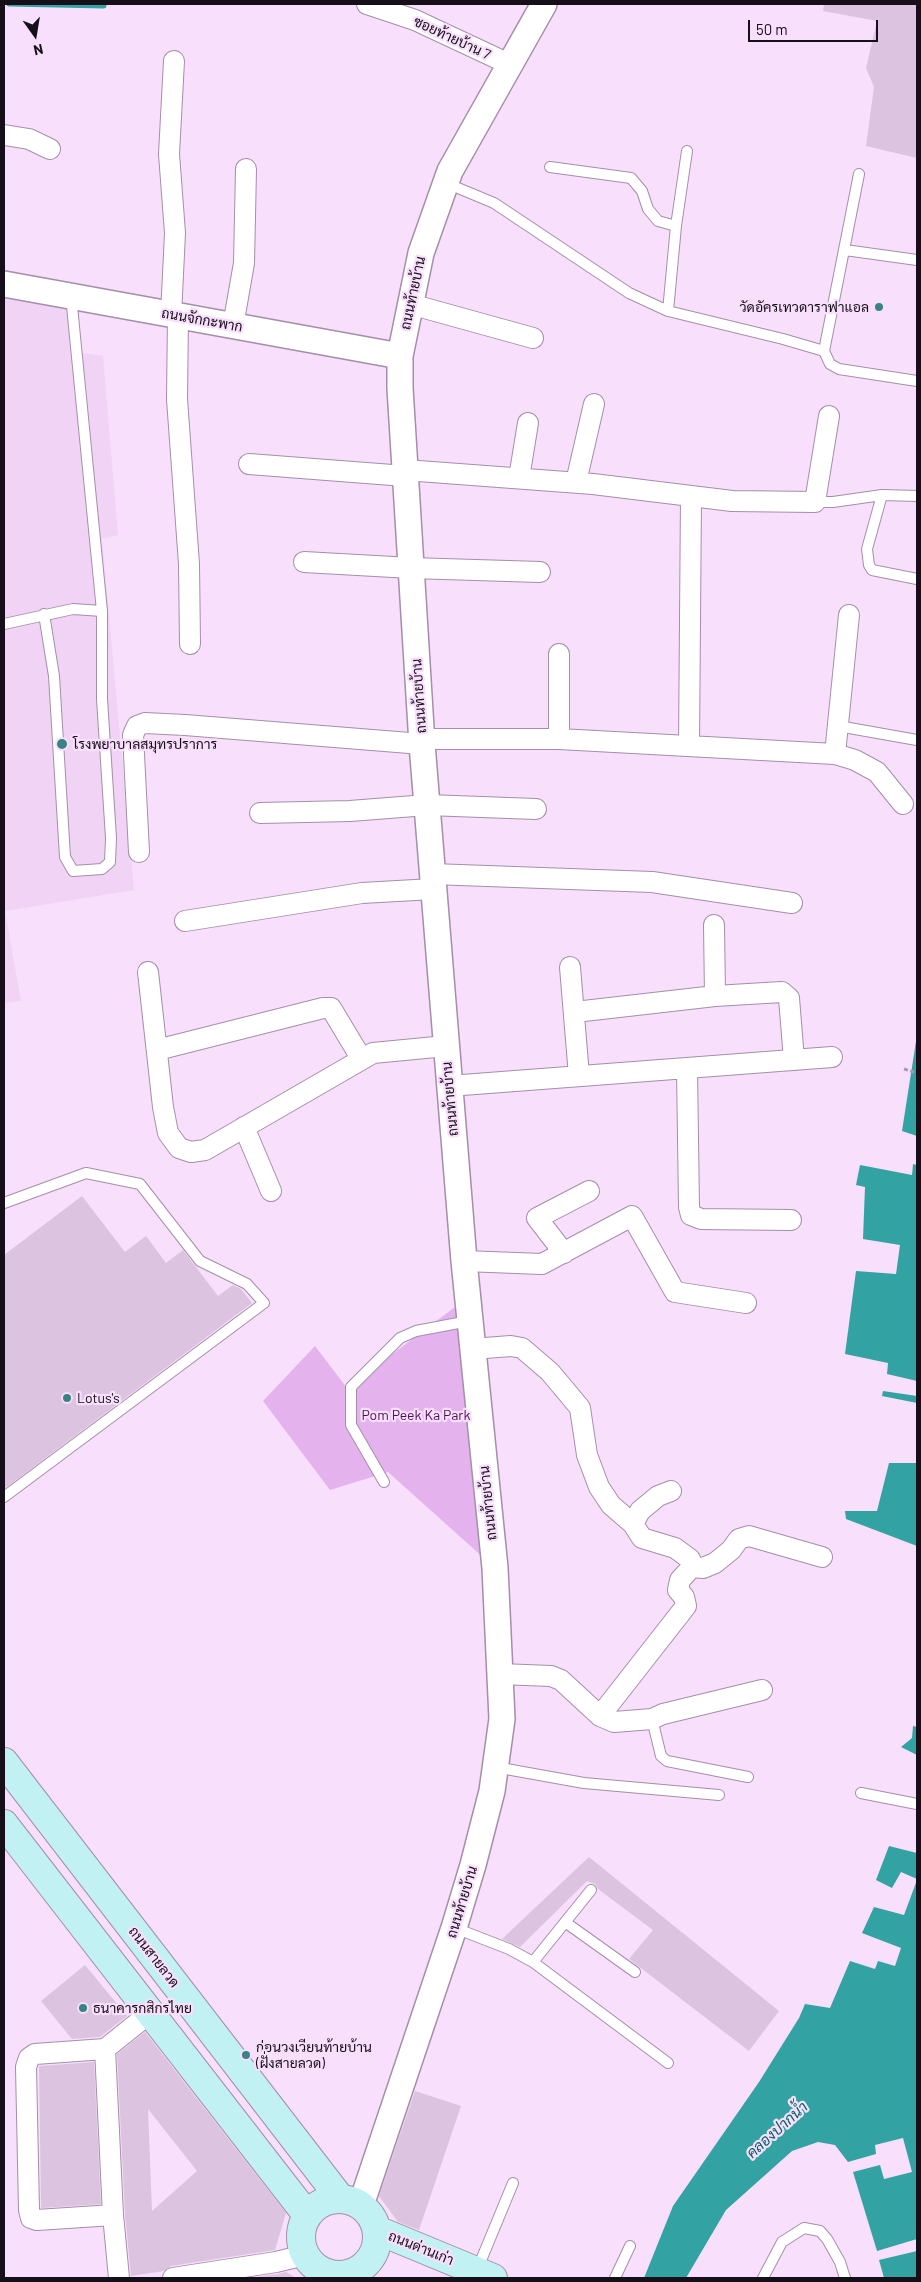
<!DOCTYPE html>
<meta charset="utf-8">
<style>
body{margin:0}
#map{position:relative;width:921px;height:2282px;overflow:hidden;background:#f8dffc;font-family:Barlow,sans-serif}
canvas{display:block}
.frame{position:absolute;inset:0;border:5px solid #160e18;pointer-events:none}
.north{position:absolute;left:10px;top:10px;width:50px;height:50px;-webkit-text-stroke:4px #f8dffc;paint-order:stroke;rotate:167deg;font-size:14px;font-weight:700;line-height:20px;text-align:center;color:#160e18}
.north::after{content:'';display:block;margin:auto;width:18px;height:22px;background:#160e18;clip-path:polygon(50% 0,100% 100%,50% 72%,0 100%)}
.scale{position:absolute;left:748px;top:20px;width:130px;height:22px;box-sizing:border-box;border:2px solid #160e18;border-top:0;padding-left:6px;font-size:15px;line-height:18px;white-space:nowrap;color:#160e18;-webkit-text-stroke:4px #f8dffc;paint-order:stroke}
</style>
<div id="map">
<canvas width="921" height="2282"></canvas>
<div class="frame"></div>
<div class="north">N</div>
<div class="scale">50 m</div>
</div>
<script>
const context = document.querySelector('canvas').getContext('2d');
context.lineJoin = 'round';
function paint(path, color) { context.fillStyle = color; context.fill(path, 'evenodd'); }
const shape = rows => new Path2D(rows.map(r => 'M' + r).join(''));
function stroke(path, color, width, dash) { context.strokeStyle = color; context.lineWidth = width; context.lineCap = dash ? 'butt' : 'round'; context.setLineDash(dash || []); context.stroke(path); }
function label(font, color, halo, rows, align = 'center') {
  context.font = font + ' Barlow,Sarabun,sans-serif'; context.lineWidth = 4.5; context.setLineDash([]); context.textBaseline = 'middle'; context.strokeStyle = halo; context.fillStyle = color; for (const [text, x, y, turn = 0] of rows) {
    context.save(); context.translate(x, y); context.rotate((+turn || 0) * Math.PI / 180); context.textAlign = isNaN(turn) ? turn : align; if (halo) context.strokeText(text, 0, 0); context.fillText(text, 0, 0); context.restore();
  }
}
paint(shape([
 [4,296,80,308,77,352,103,356,118,535,102,539,134,890,5,911,21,1001,4,1003]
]), '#f1d3f6');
paint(shape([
 [467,1298,495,1568,388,1472,330,1490,263,1401,315,1346,347,1388]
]), '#e4b3ed');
paint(shape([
 [917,1035,917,1136,902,1131],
 [913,1164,917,1165,917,1381,887,1374,888,1363,845,1354,856,1271,896,1274,900,1245,863,1239,865,1187,856,1185,860,1165,912,1175],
 [883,1391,917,1396,917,1403,882,1396],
 [889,1463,917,1463,917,1546,846,1519,845,1511,877,1511],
 [913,1726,917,1727,917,1755,901,1747,912,1738],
 [889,1846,917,1853,917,1879,901,1872,892,1888,876,1880],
 [917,1880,917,2239,877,2251,853,2172,880,2165,884,2179,912,2172,903,2138,875,2145,876,2154,848,2162,835,2145,818,2142,792,2151,726,2210,686,2278,644,2278,673,2206,759,2082,799,2018,805,2004,830,2008,850,1961,875,1969,878,1961,895,1966,901,1948,862,1933,874,1907,904,1915],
 [917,2251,917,2278,884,2278,879,2260]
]), '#32a2a3');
stroke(shape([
 [9,4,104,6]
]), '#32a2a3', 5);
paint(shape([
 [824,4,917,4,917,158,866,146,874,87,866,68,877,21,823,11],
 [82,1196,125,1252,146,1236,166,1263,183,1250,218,1296,233,1285,241,1289,252,1303,4,1489,4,1255],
 [589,1857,779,2011,749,2051,629,1959,653,1930,598,1889,595,1884,587,1881,520,1947,502,1939],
 [85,1965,127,2016,100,2037,72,2039,41,2001],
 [145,2032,286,2213,275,2250,171,2266,164,2271,131,2276,125,2214,117,2054],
 [148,2109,197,2171,152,2211],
 [94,2062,101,2204,41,2208,39,2066],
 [415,2091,461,2106,419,2230,398,2222,379,2196],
 [286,2272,296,2278,249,2278,278,2274]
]), '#dcc4e1');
const service = shape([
 [550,167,631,178,642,191,648,209,658,221,676,226,668,311],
 [859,174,824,351,830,364,839,369,917,381],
 [446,183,494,203,629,293,668,311,783,339,824,351],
 [676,226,687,151],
 [845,250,917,260],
 [882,495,867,549,869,565,872,570,917,579],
 [815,502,833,502,882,495,917,496],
 [44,614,54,676,65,857,73,871,102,869,110,862,111,838,102,699,102,611,71,296],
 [4,624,73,609,102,611],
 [838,726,917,740],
 [4,1203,86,1173,140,1184,200,1261,247,1284,264,1303,4,1497],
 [384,1482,351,1425,351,1387,400,1338,416,1331,469,1321],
 [652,1719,661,1756,667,1761,748,1777],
 [495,1767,584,1783,719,1795],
 [861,1793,917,1804],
 [565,1922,635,1972],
 [455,1928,509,1949,533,1962,668,2063],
 [533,1962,591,1890],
 [477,2270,513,2183],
 [615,2278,630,2246],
 [763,2278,782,2242,804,2228,820,2231,827,2239,840,2262,845,2278]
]);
const minor = shape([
 [367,4,415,20,509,64],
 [4,135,29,139,50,149],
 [410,304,533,338],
 [171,315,175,233,169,154,174,61],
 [178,316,177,399,189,564,190,644],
 [233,326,244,263,246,169],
 [249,464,405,476],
 [405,470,593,484,732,501,815,502,829,416],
 [519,478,528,423],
 [576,482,594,404],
 [304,562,411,568,540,572],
 [422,739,559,739,835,754,855,760,877,772,903,804],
 [559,739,559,654],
 [689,746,691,496],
 [835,754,849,615],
 [260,813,350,811,427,805,536,809],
 [139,852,133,735,137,726,145,723,185,725,422,744],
 [432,874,652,882,792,903],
 [185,921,362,893,433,889],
 [714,925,715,996],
 [570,967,579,1076],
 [148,972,163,1107,168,1133,179,1148,191,1152,205,1150,373,1053,446,1046],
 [575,1012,715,996,782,992,789,998,794,1060],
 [157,1050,323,1008,331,1008,361,1058],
 [687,1068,689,1207,691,1215,701,1219,791,1220],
 [449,1086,832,1057],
 [244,1127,271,1191],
 [564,1253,537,1218,589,1191],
 [464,1261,542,1264,632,1216,675,1292,746,1303],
 [472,1349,511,1346,522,1348,550,1372,580,1408,587,1455,599,1487,611,1505,633,1524],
 [692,1567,703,1568,715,1563,731,1550,739,1539,749,1536,822,1557],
 [500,1674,551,1676,561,1680,600,1716,614,1722,652,1719,663,1714,762,1690],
 [600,1716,686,1606,684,1597,678,1590,680,1580,692,1567,690,1559,675,1548,642,1538,633,1524,640,1511,658,1496,671,1491],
 [105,2049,35,2054,29,2058,26,2067,29,2210,31,2218,37,2220,113,2215],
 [119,2278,113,2215,105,2049,150,2013],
 [173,2278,276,2262,305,2255]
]);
const tertiary = shape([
 [4,284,400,356],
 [361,2205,454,1928,473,1865,492,1791,502,1719,495,1568,464,1261,422,744,400,388,400,356,421,253,450,171,544,4]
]);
const secondary = shape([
 [4,1762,340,2198],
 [4,1824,307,2215],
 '301 2237a38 38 0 1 1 76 0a38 38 0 1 1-76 0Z',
 [377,2230,493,2278]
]);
stroke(service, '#a58ea9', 12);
stroke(minor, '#a58ea9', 22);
stroke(tertiary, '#a58ea9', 28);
stroke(secondary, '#a58ea9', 30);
stroke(shape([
 [904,1069,917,1073]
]), '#ac99b0', 3, [4, 2.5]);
stroke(service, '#fff', 10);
stroke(minor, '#fff', 20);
stroke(tertiary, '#fff', 25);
stroke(secondary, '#c1f1f2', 28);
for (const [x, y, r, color] of [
 [879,307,5,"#3a8384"],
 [62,744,6,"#3a8384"],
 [67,1398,5,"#3a8384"],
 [83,2008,5,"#3a8384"],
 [246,2055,5,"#3a8384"]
]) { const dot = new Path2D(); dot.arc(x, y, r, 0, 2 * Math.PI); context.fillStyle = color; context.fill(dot); stroke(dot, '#f8dffc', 2); }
label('14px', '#160e18', '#f8dffc', [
 ["ซอยท้ายบ้าน 7",452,38,25],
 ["ถนนท้ายบ้าน",413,293,-78],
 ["ถนนจักกะพาก",202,320,10],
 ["ถนนท้ายบ้าน",419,696,-94],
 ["ถนนท้ายบ้าน",450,1099,-95],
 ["ถนนท้ายบ้าน",488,1503,-96],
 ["ถนนท้ายบ้าน",462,1902,-73],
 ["ถนนสายลวด",154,1957,52],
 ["ถนนด่านเก่า",421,2248,22]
]);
label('14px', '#160e18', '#f8dffc', [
 ["วัดอัครเทวดาราฟาแอล",869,307,"right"],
 ["โรงพยาบาลสมุทรปราการ",73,744],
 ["Lotus's",77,1398],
 ["ธนาคารกสิกรไทย",93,2008],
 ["ก่อนวงเวียนท้ายบ้าน",256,2047],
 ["(ฝั่งสายลวด)",256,2063]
], 'left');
label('14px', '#4b0f56', '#f8dffc', [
 ["Pom Peek Ka Park",416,1415]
]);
label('italic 15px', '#046365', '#f8dffc', [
 ["คลองปากน้ำ",777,2130,-42]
]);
</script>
